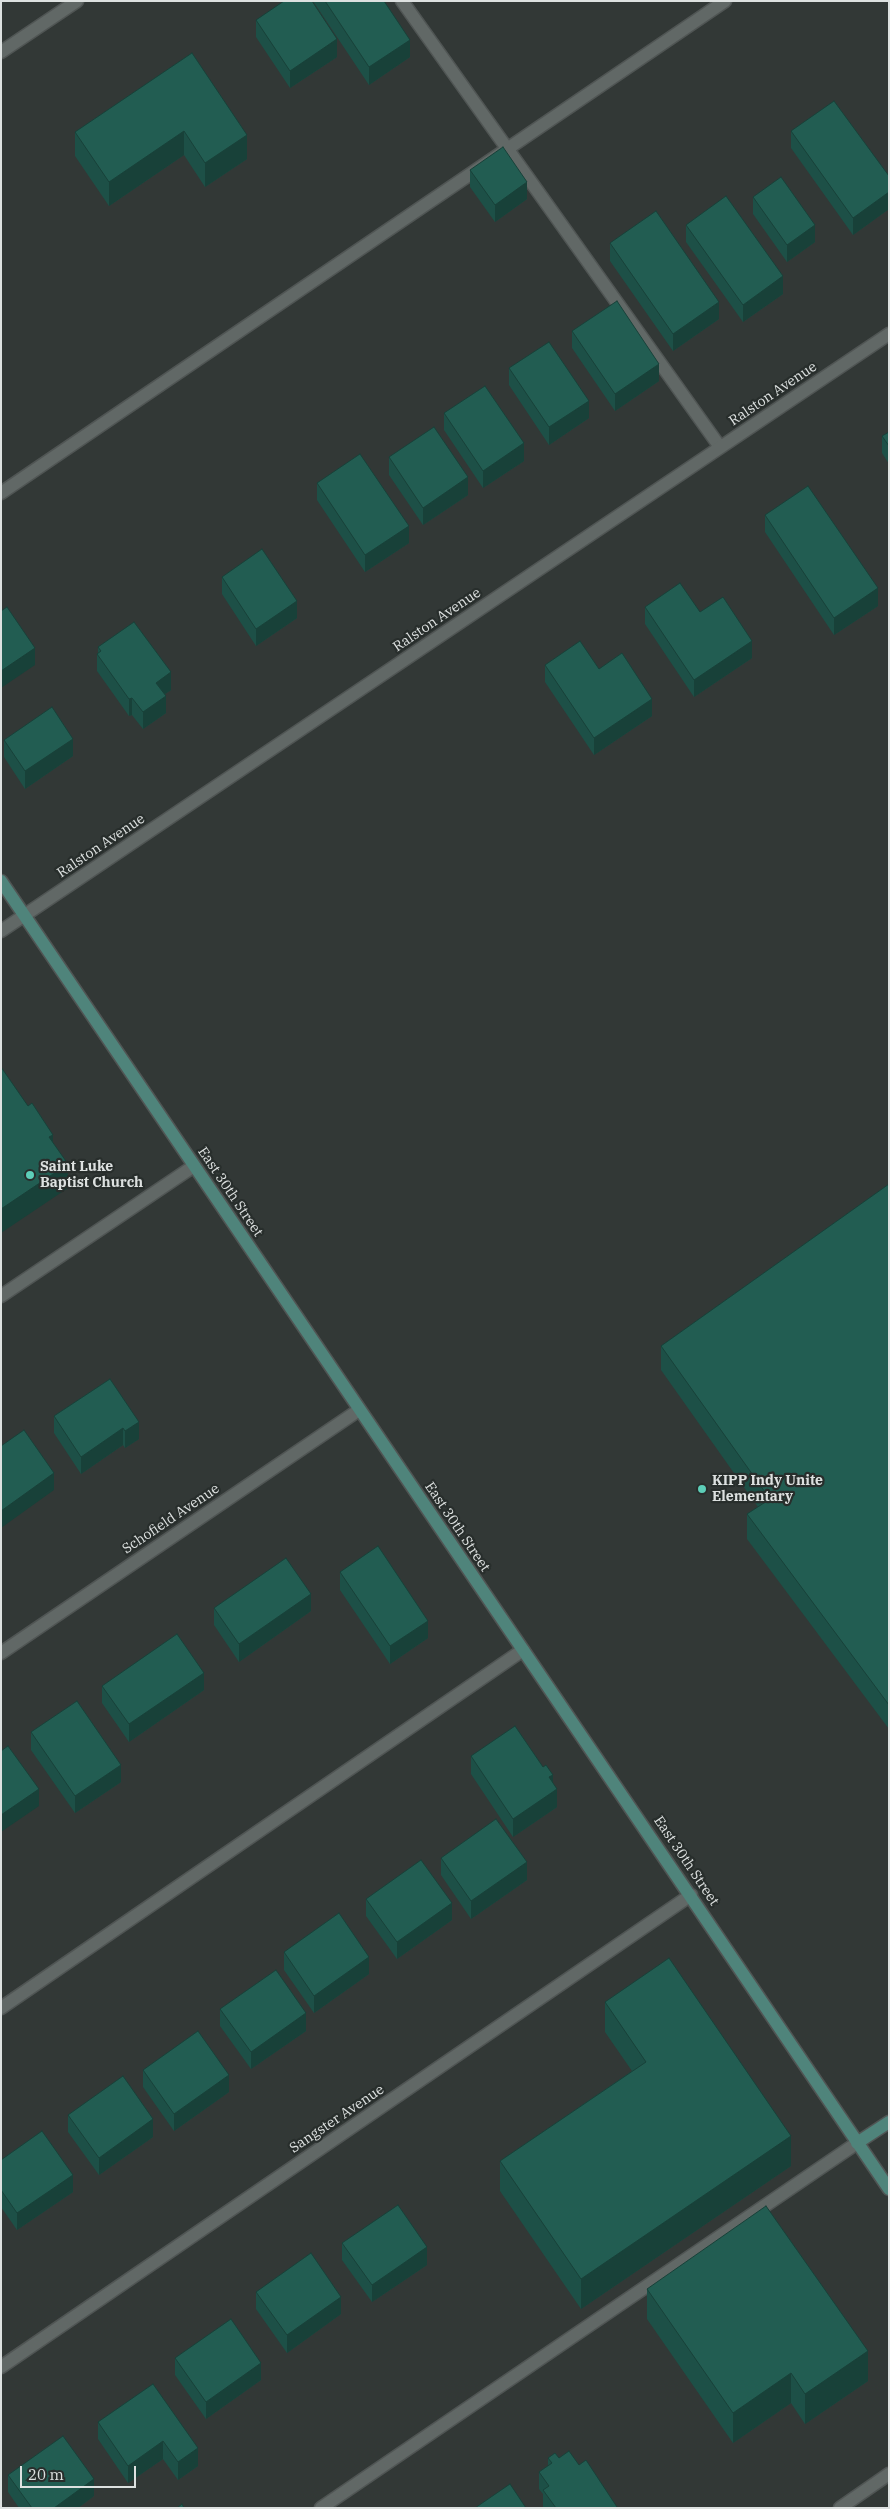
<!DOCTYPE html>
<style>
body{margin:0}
#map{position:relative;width:890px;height:2509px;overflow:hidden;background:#323836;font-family:"IBM Plex Serif",serif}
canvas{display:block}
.frame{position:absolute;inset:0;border:2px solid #dde1e0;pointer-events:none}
.scale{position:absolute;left:20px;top:2466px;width:116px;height:22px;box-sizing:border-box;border:2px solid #dde1e0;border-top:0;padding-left:6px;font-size:15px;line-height:18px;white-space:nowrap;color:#dde1e0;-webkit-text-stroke:4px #282e2c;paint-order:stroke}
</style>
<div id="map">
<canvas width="890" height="2509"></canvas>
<div class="frame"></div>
<div class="scale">20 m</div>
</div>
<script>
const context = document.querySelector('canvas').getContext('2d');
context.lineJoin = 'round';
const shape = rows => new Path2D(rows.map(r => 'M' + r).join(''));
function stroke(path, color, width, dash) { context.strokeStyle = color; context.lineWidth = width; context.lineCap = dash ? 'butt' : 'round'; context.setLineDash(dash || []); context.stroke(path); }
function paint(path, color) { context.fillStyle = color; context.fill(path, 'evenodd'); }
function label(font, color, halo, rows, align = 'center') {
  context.font = font + ' "IBM Plex Serif",serif'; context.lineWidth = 4.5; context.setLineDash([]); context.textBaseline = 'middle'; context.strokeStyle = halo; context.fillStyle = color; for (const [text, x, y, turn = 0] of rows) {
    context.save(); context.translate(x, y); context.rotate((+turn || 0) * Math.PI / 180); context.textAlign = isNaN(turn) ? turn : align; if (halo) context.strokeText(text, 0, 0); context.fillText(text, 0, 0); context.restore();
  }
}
const lane = shape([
 [402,1,720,447],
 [1,493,725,1],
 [1,1296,194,1166],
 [1,2008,523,1650],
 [321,2508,857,2143]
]);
const street = shape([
 [1,52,77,1],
 [1,931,889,334],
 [1,1653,359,1410],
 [1,2367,691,1895],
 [840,2508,889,2474]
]);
const secondary = shape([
 [1,881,889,2189],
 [857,2143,889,2122]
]);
stroke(lane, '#505554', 15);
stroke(street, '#505554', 15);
stroke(secondary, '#505554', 15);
stroke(lane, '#616866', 12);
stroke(street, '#616866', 12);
stroke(secondary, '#4f847b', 12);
paint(shape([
 [313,1,384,1,410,57,369,85],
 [256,20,337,57,290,88,256,37],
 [192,53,247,159,205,187,184,155,109,206,75,156,75,132],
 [791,131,889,176,889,209,853,235,791,148],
 [470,170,527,199,495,222,470,187],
 [753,197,815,242,787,262,753,214],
 [686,225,783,294,743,322,686,242],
 [610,243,719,319,673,351,610,261],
 [572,331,659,381,615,411,572,348],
 [509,368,589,418,549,445,509,385],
 [444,413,524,461,483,488,444,430],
 [889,432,889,464,882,453,882,436],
 [389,457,468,495,423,525,389,475],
 [317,483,409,543,365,572,317,500],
 [765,515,878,606,834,635,765,532],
 [222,577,297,618,256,646,222,594],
 [645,607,752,658,694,697,645,624],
 [98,647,171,690,165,694,166,713,143,729,132,715,129,716,97,671,97,654,98,653],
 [545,665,599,669,652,716,594,755,545,682],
 [4,740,73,756,25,789,4,757],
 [889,1184,889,1729,747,1539,747,1514,758,1507,661,1370,661,1346],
 [110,1379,139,1439,125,1448,123,1445,81,1474,54,1433,54,1416],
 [340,1572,428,1638,390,1664,340,1590],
 [214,1608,311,1611,239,1662,214,1625],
 [102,1686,204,1690,129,1742,102,1703],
 [31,1732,121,1782,75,1813,31,1750],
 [471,1756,553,1784,557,1807,513,1837,471,1774],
 [441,1858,527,1880,471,1919,441,1875],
 [366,1899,452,1920,397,1959,366,1916],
 [284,1952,369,1974,314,2013,284,1970],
 [605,2002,791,2166,581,2309,500,2191,500,2161,632,2071,605,2032],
 [220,2009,306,2031,251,2069,220,2026],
 [143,2070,229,2092,174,2131,143,2087],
 [68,2115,153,2137,99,2175,68,2132],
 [1,2160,73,2192,17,2230,1,2207],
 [342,2243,427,2265,372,2302,342,2260],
 [647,2289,868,2381,805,2424,791,2403,733,2443,647,2319],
 [256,2292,341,2314,287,2353,256,2309],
 [175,2358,261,2380,206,2419,175,2375],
 [153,2384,198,2466,178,2480,163,2459,128,2483,98,2439,98,2422],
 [548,2458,559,2458,579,2465,617,2508,544,2508,543,2507,543,2494,539,2489,539,2472,548,2466],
 [8,2475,94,2496,78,2508,19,2508,8,2492]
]), '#1d5047');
paint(shape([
 [337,39,337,57,290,88,290,71],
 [410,40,410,57,369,85,369,67],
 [184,131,184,155,109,206,109,182],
 [247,135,247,159,205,187,205,163],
 [527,182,527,199,495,222,495,205],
 [889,192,889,209,853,235,853,218],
 [815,225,815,242,787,262,787,245],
 [783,276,783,294,743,322,743,305],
 [719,302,719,319,673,351,673,334],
 [659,364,659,381,615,411,615,394],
 [589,401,589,418,549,445,549,427],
 [524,443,524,461,483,488,483,471],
 [468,477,468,495,423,525,423,508],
 [409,526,409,543,365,572,365,555],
 [878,588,878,606,834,635,834,618],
 [297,601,297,618,256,646,256,629],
 [752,641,752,658,694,697,694,680],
 [35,648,35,665,1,688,1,671],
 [171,672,171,690,156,700,156,683],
 [166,696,166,713,143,729,143,712],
 [132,698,132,715,129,716,129,699],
 [652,699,652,716,594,755,594,738],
 [73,739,73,756,25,789,25,771],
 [53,1135,53,1159,49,1137],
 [68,1164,68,1188,1,1233,1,1209],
 [139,1422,139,1439,125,1448,125,1431],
 [123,1428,123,1445,81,1474,81,1457],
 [54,1473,54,1490,1,1528,1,1511],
 [311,1594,311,1611,239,1662,239,1644],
 [428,1621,428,1638,390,1664,390,1646],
 [204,1673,204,1690,129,1742,129,1724],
 [121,1765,121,1782,75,1813,75,1796],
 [553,1775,553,1792,549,1777],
 [39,1789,39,1806,1,1832,1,1815],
 [557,1789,557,1807,513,1837,513,1819],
 [527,1862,527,1880,471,1919,471,1901],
 [452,1903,452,1920,397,1959,397,1942],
 [369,1957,369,1974,314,2013,314,1996],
 [306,2013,306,2031,251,2069,251,2052],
 [229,2075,229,2092,174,2131,174,2114],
 [153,2119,153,2137,99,2175,99,2158],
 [791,2136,791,2166,581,2309,581,2279],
 [73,2175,73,2192,17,2230,17,2213],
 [427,2247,427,2265,372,2302,372,2285],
 [341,2297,341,2314,287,2353,287,2335],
 [868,2351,868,2381,805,2424,805,2394],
 [261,2363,261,2380,206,2419,206,2402],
 [791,2373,791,2403,733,2443,733,2413],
 [163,2441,163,2459,128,2483,128,2466],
 [198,2448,198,2466,178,2480,178,2462],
 [94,2479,94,2496,78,2508,54,2508]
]), '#184139');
const building = shape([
 [284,1,312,1,337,39,290,71,256,20,284,1],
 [325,1,384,1,410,40,369,67,325,1],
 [192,53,247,135,205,163,184,131,109,182,75,132,192,53],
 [834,101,889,176,889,192,853,218,791,131,834,101],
 [503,147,527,182,495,205,470,170,503,147],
 [781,177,815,225,787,245,753,197,781,177],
 [726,196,783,276,743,305,686,225,726,196],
 [656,211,719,302,673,334,610,243,656,211],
 [617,301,659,364,615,394,572,331,617,301],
 [549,342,589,401,549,427,509,368,549,342],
 [485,386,524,443,483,471,444,413,485,386],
 [434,427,468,477,423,508,389,457,434,427],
 [889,432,889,446,882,436,889,432],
 [360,454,409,526,365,555,317,483,360,454],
 [808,486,878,588,834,618,765,515,808,486],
 [262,549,297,601,256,629,222,577,262,549],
 [680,583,700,612,723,597,752,641,694,680,645,607,680,583],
 [7,607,35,648,1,671,1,611,7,607],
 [134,622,171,672,156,683,166,696,143,712,132,698,129,699,97,654,101,651,98,647,134,622],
 [580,641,599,669,622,653,652,699,594,738,545,665,580,641],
 [52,707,73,739,25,771,4,740,52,707],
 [1,1067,28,1106,32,1103,53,1135,49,1137,68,1164,1,1209,1,1067],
 [889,1184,889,1705,747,1514,770,1499,661,1346,889,1184],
 [110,1379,139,1422,125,1431,123,1428,81,1457,54,1416,110,1379],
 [24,1430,54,1473,1,1511,1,1446,24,1430],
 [378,1546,428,1621,390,1646,340,1572,378,1546],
 [286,1558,311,1594,239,1644,214,1608,286,1558],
 [177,1634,204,1673,129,1724,102,1686,177,1634],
 [77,1701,121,1765,75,1796,31,1732,77,1701],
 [515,1726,543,1767,546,1765,553,1775,549,1777,557,1789,513,1819,471,1756,515,1726],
 [8,1746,39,1789,1,1815,1,1751,8,1746],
 [496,1819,527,1862,471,1901,441,1858,496,1819],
 [421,1860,452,1903,397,1942,366,1899,421,1860],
 [339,1913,369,1957,314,1996,284,1952,339,1913],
 [669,1958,791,2136,581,2279,500,2161,646,2062,605,2002,669,1958],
 [276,1970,306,2013,251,2052,220,2009,276,1970],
 [198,2031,229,2075,174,2114,143,2070,198,2031],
 [123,2076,153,2119,99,2158,68,2115,123,2076],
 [42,2131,73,2175,17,2213,1,2190,1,2160,42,2131],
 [398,2205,427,2247,372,2285,342,2243,398,2205],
 [766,2206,868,2351,805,2394,791,2373,733,2413,647,2289,766,2206],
 [311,2253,341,2297,287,2335,256,2292,311,2253],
 [231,2319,261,2363,206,2402,175,2358,231,2319],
 [153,2384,198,2448,178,2462,163,2441,128,2466,98,2422,153,2384],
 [63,2436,94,2479,54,2508,32,2508,8,2475,63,2436],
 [569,2451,579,2465,586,2460,617,2507,616,2508,556,2508,543,2490,549,2486,539,2472,552,2463,548,2458,555,2453,559,2458,569,2451],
 [510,2484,526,2508,475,2508,510,2484],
 [182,2504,184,2508,177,2508,182,2504]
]);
paint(building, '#225d52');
stroke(building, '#184139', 1);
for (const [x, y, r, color] of [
 [30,1175,5,"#5dceb8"],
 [702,1489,5,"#5dceb8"]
]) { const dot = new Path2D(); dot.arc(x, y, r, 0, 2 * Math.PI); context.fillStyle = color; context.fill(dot); stroke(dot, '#282e2c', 2); }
label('14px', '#dde1e0', '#282e2c', [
 ["Ralston Avenue",773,394,-34],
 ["Ralston Avenue",437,620,-34],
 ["Ralston Avenue",101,846,-34],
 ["East 30th Street",230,1192,56],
 ["Schofield Avenue",171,1519,-34],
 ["East 30th Street",457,1527,56],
 ["East 30th Street",686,1861,56],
 ["Sangster Avenue",337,2119,-34]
]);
label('bold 14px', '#dde1e0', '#282e2c', [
 ["Saint Luke",40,1167],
 ["Baptist Church",40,1183],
 ["KIPP Indy Unite",712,1481],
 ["Elementary",712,1497]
], 'left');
</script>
